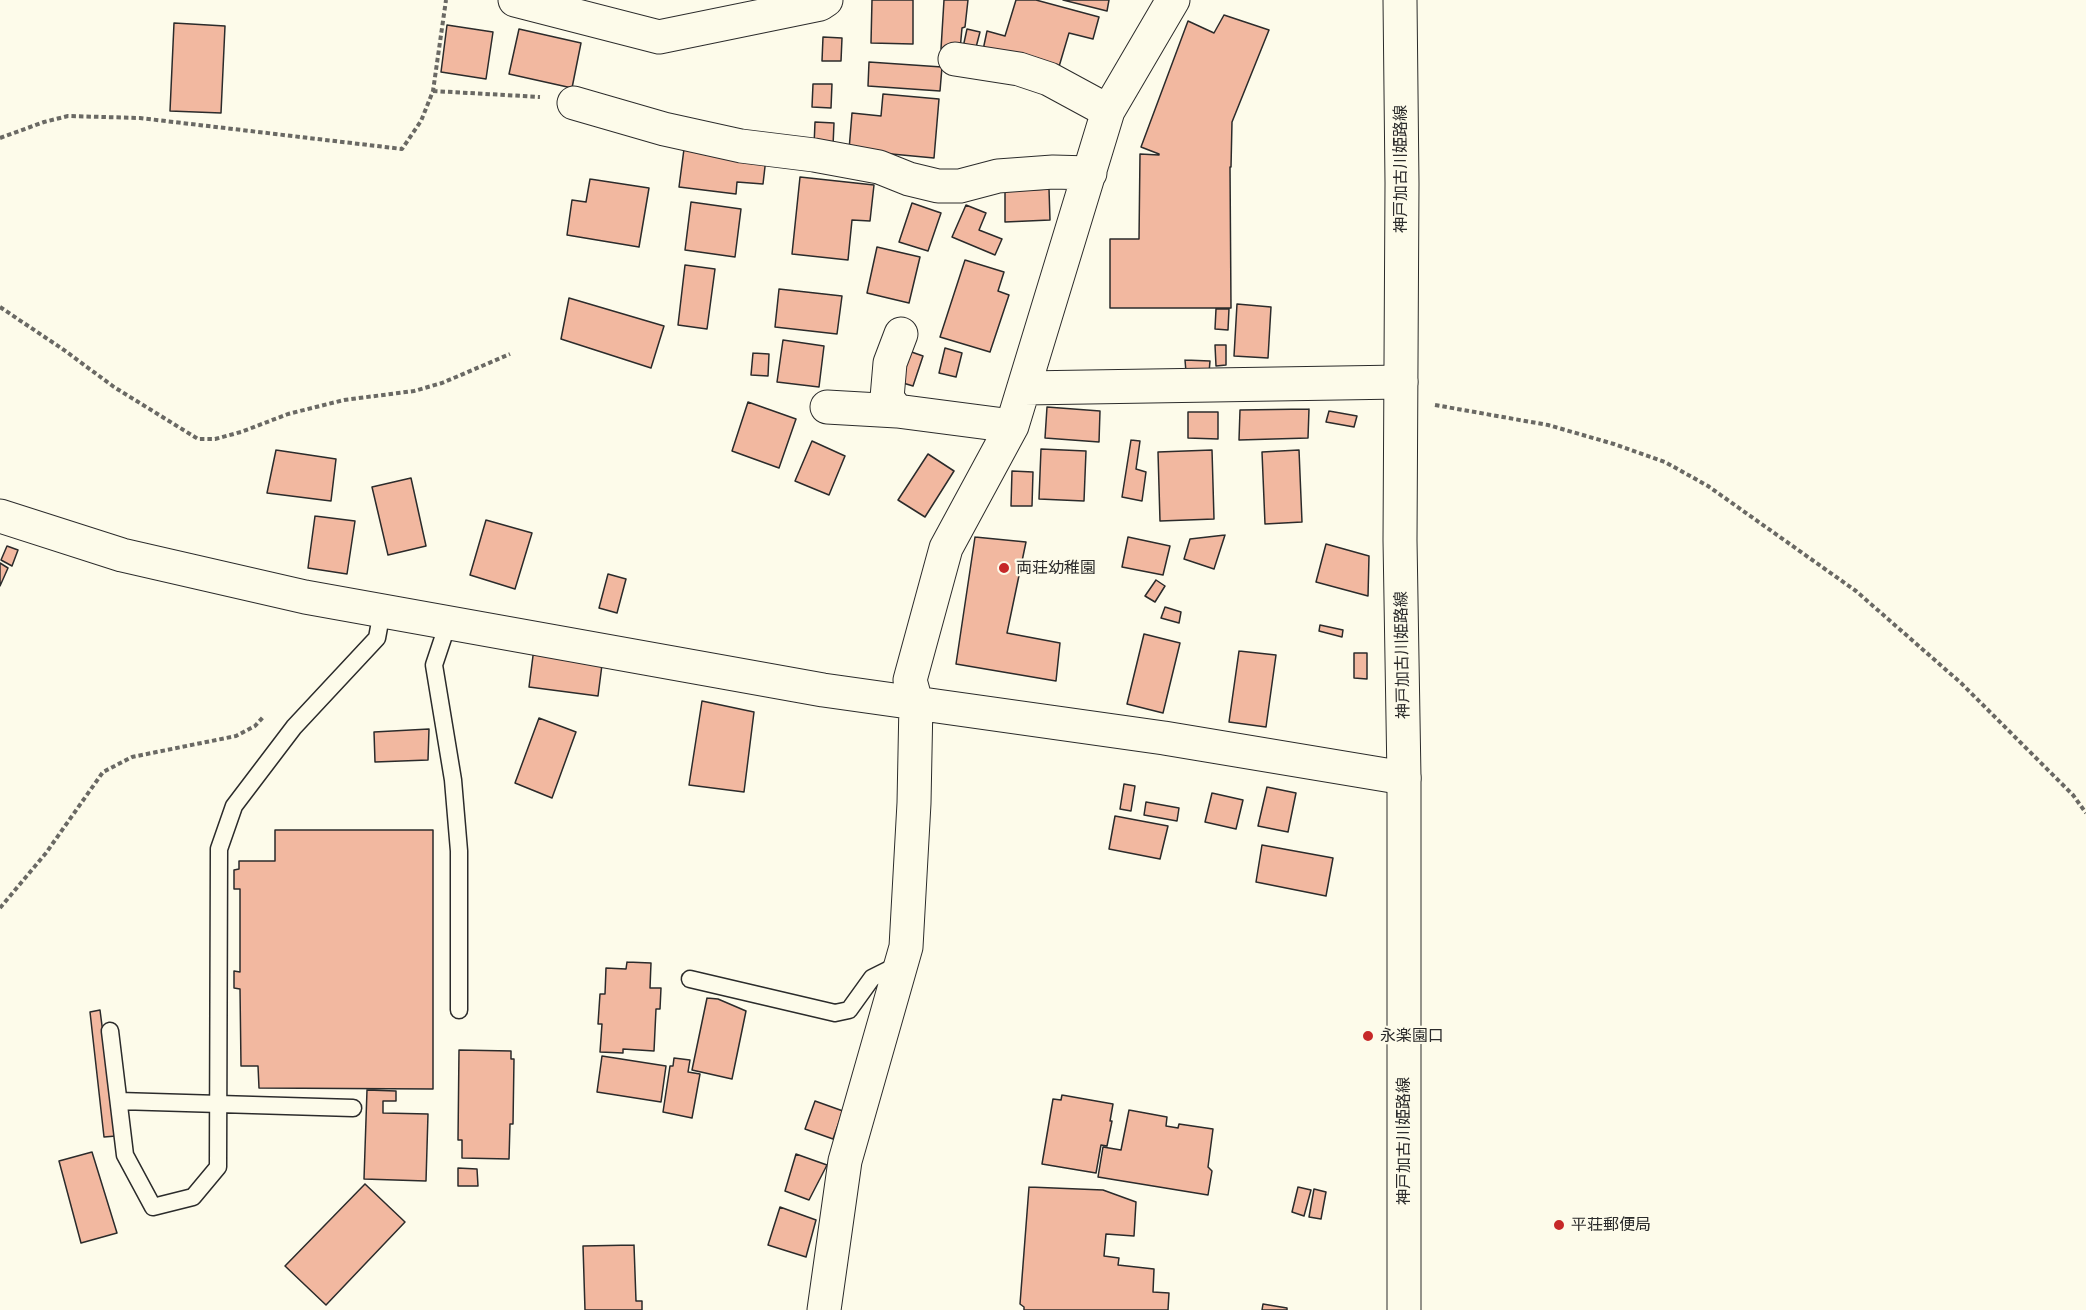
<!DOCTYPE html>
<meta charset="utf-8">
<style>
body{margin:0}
canvas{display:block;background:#fdfbea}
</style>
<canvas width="2086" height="1310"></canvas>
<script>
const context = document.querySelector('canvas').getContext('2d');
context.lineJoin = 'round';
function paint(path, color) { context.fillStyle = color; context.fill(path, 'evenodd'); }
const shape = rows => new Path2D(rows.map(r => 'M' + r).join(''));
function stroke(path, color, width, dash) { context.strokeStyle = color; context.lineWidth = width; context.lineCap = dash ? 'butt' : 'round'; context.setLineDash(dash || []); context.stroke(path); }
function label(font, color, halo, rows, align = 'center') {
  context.font = font + ' Barlow,"Noto Sans JP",sans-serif'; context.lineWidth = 4.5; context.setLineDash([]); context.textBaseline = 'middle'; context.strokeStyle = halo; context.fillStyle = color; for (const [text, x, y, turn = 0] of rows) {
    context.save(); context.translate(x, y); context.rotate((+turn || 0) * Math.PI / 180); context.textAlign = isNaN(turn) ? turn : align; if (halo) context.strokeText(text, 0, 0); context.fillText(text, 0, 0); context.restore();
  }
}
const building = shape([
 [872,0,913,0,913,44,871,43,872,0],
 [944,0,968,0,965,27,962,28,960,50,941,49,944,0],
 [1016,0,1036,0,1099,17,1093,39,1069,33,1058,70,983,50,987,31,1005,36,1016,0],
 [1063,0,1109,0,1107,11,1063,0],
 [1224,15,1269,30,1232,122,1231,167,1230,167,1231,308,1110,308,1110,239,1139,239,1140,154,1159,155,1159,154,1141,147,1188,21,1214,33,1224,15],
 [174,23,225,26,221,113,170,111,174,23],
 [447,25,493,32,486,79,441,72,447,25],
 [519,29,581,43,572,88,509,74,519,29],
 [967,29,980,32,974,55,962,52,967,29],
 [823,37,842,38,841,61,822,61,823,37],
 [869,62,942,67,940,91,868,86,869,62],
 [813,84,832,84,831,108,812,107,813,84],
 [883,94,939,99,934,158,849,150,852,113,881,116,883,94],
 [815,122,834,123,833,146,814,146,815,122],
 [684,149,766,158,763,184,737,182,736,194,679,187,684,149],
 [800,177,874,185,870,221,852,220,848,260,792,254,800,177],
 [590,179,649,188,639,247,567,235,572,200,586,202,590,179],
 [1049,189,1050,220,1005,222,1005,191,1049,189],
 [691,202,741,209,735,257,685,250,691,202],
 [912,203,941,213,928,251,899,242,912,203],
 [966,205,986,213,979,230,1002,239,995,255,952,237,966,205],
 [877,247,920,257,909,303,867,293,877,247],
 [965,260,1004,272,998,291,1009,295,990,352,940,337,965,260],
 [685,265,715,269,707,329,678,325,685,265],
 [779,289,842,296,837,334,775,327,779,289],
 [569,298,664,326,651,368,561,339,569,298],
 [1237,304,1271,307,1268,358,1234,356,1237,304],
 [1216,309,1229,309,1228,330,1215,329,1216,309],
 [783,340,824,346,819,387,777,382,783,340],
 [1215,345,1226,345,1226,365,1216,366,1215,345],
 [945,348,962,353,956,377,939,373,945,348],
 [903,349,923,356,913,386,893,380,903,349],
 [753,353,769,354,768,376,751,375,753,353],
 [1185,360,1210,361,1209,373,1186,372,1185,360],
 [748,402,796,419,779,468,732,451,748,402],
 [1047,407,1100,411,1099,442,1045,438,1047,407],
 [1309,409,1308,438,1239,440,1240,410,1309,409],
 [1329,411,1357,416,1354,427,1326,422,1329,411],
 [1188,412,1218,412,1218,439,1188,438,1188,412],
 [1131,440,1140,441,1136,469,1146,472,1142,501,1122,497,1131,440],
 [812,441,845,456,829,495,795,481,812,441],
 [1041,449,1086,451,1084,501,1039,499,1041,449],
 [276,450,336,459,331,501,267,493,276,450],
 [1212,450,1214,519,1160,521,1158,452,1212,450],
 [1299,450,1302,522,1265,524,1262,452,1299,450],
 [928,454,954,471,925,517,898,500,928,454],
 [1012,471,1033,472,1032,506,1011,506,1012,471],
 [411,478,426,546,388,555,372,487,411,478],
 [315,516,355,521,347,574,308,568,315,516],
 [486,520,532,533,515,589,470,575,486,520],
 [1225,535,1214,569,1184,559,1190,539,1225,535],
 [975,537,1026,542,1007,633,1060,643,1056,681,956,664,975,537],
 [1128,537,1170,546,1163,575,1122,567,1128,537],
 [1326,544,1369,556,1368,596,1316,582,1326,544],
 [7,546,18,550,12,566,1,560,7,546],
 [0,563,8,568,0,586,0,563],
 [608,574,626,579,617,613,599,608,608,574],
 [1156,580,1165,586,1155,602,1145,596,1156,580],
 [1165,607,1181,612,1179,623,1161,618,1165,607],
 [1320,625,1343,630,1342,637,1319,631,1320,625],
 [1144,634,1180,643,1163,713,1127,704,1144,634],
 [534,648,603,657,598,696,529,687,534,648],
 [1239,651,1276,655,1266,727,1229,722,1239,651],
 [1354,653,1367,653,1367,679,1354,678,1354,653],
 [702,701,754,712,744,792,689,785,702,701],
 [539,718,576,732,552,798,515,783,539,718],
 [429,729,428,760,375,762,374,732,429,729],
 [1124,784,1135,786,1131,811,1120,809,1124,784],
 [1267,787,1296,793,1288,832,1258,826,1267,787],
 [1212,793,1243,800,1236,829,1205,822,1212,793],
 [1146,802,1179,808,1177,821,1144,815,1146,802],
 [1115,816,1168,826,1160,859,1109,849,1115,816],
 [275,830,433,830,433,1089,259,1088,258,1066,241,1066,240,989,234,988,234,971,240,972,240,889,234,889,234,870,239,869,239,861,275,861,275,830],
 [1262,845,1333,858,1326,896,1256,882,1262,845],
 [627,962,651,963,650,988,661,988,660,1009,656,1009,654,1051,623,1049,623,1053,600,1052,602,1024,598,1024,600,994,605,994,606,968,626,969,627,962],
 [707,998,718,999,746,1011,732,1079,692,1070,707,998],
 [100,1010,116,1136,104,1137,90,1012,100,1010],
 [459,1050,511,1051,511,1059,514,1059,513,1124,510,1124,509,1159,462,1158,462,1140,458,1140,459,1050],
 [602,1056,666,1066,661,1102,597,1092,602,1056],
 [674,1058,690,1060,688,1072,700,1074,692,1118,663,1112,670,1066,673,1066,674,1058],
 [367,1090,396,1091,396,1101,383,1101,383,1113,428,1114,426,1181,364,1179,367,1090],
 [1062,1095,1113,1104,1110,1121,1112,1121,1107,1146,1101,1145,1096,1173,1042,1164,1053,1099,1061,1100,1062,1095],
 [815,1101,843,1111,833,1139,805,1129,815,1101],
 [1129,1110,1167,1117,1166,1126,1178,1128,1179,1124,1213,1129,1208,1167,1212,1171,1208,1195,1098,1177,1103,1147,1121,1150,1129,1110],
 [92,1152,117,1233,81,1243,59,1161,92,1152],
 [796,1154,827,1165,809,1200,785,1191,796,1154],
 [458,1168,477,1169,478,1186,458,1186,458,1168],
 [365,1184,405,1222,326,1305,285,1266,365,1184],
 [1029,1187,1103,1190,1136,1202,1134,1236,1106,1234,1104,1256,1119,1258,1118,1265,1154,1269,1153,1292,1169,1293,1168,1310,1024,1310,1024,1307,1020,1304,1029,1187],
 [1298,1187,1311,1190,1304,1216,1292,1212,1298,1187],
 [1314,1189,1326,1192,1321,1219,1309,1217,1314,1189],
 [780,1207,816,1220,806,1257,768,1245,780,1207],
 [634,1245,636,1301,642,1301,642,1310,585,1310,583,1246,634,1245],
 [1263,1304,1287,1308,1287,1310,1262,1310,1263,1304]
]);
paint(building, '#f2b8a0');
stroke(building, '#2b2b2b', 1.5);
const lane = shape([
 [448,623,434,665,453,780,459,851,459,1010],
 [690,979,835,1013,849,1010,872,978,900,964],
 [110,1031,125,1155,153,1207,193,1197,218,1167,219,849,234,806,294,727,377,638,382,611],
 [119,1101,353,1108]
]);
const street = shape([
 [515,0,659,37,820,4,826,0],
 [955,59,1019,69,1049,79,1108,111],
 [574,103,664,129,741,146,814,155,879,167,909,179,938,186,960,186,998,176,1053,172,1090,173],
 [1025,388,1401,382],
 [827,407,897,411,1012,426],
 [897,411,887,398,890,363,901,334],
 [0,516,122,555,305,597,823,690,1164,738,1404,778],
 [824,1310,845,1161,906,947,914,803,916,702,910,680,946,548,1012,426,1108,111,1173,0]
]);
const primary = shape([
 [1400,0,1402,183,1400,540,1404,778,1404,1310]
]);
stroke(lane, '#2b2b2b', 19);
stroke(street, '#2b2b2b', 35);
stroke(primary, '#2b2b2b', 35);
stroke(shape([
 [433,91,540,97],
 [0,138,44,122,68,116,140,118,402,149,421,121,433,91,446,0],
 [0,307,64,350,114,387,198,439,215,439,241,432,288,414,344,400,414,391,442,383,510,354],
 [1435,405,1548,425,1614,444,1665,462,1708,486,1856,591,1961,683,2073,795,2086,813],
 [0,908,46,853,103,772,132,757,236,736,255,726,264,716]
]), '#6a6964', 4, [4.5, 3]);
stroke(lane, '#fdfbea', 16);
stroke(street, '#fdfbea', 33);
stroke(primary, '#fdfbea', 33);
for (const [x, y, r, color] of [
 [1004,568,6,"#c62828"],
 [1368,1036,6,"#c62828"],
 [1559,1225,6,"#c62828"]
]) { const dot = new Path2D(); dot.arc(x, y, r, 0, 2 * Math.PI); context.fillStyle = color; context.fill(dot); stroke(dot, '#fdfbea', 2); }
label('16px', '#2b2b2b', '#fdfbea', [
 ["神戸加古川姫路線",1401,169,-90],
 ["神戸加古川姫路線",1402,655,-91],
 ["神戸加古川姫路線",1404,1141,-90]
]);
label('16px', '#2b2b2b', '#fdfbea', [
 ["両荘幼稚園",1016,568],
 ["永楽園口",1380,1036],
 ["平荘郵便局",1571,1225]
], 'left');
</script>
